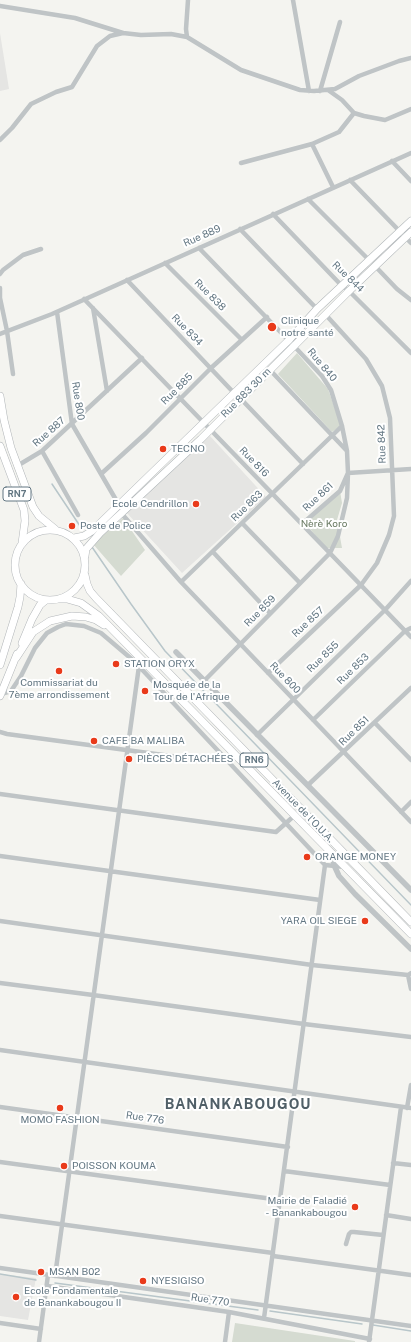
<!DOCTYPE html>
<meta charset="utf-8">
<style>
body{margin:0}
canvas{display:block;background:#f4f4f0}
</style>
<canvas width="411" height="1342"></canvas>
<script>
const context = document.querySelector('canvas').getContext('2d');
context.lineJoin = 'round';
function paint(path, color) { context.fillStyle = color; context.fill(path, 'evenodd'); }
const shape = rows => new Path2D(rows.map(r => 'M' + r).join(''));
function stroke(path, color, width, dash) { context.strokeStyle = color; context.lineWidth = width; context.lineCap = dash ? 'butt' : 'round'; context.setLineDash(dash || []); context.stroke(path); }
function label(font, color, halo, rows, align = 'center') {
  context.font = font + ' "Public Sans",sans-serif'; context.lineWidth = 4; context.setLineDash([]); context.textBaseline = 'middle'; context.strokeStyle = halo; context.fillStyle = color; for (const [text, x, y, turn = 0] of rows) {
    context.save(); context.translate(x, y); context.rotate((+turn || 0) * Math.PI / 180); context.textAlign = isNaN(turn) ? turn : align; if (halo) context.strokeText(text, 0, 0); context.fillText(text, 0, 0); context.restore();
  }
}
paint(shape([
 [0,33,9,89,0,91],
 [210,436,266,497,182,573,126,512],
 [0,1274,36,1278,28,1320,0,1316]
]), '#e5e5e3');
paint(shape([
 [297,353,328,389,341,426,332,432,278,374],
 [340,491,342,503,337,520,342,548,326,548,305,523],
 [123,518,145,550,121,576,93,544],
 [235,1323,355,1341,355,1342,232,1342]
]), '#d5dbd1');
stroke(shape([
 [52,484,80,526],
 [92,547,131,604,165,651,411,905],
 [0,1274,36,1280],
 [55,1283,258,1310],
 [270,1311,362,1324],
 [373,1325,411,1331]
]), '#b8c6ca', 1.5);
const primary = shape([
 [74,538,84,536,92,531,289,340,317,309,411,221],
 [85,556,86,549,100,533,201,439,349,291,411,232]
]);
const trunk = shape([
 [0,396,4,420,11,448,33,507,39,516,55,529],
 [0,446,24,510,25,521,22,543],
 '15 565a35 35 0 1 1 70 0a35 35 0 1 1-70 0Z',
 [85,575,87,584,90,591,96,598,411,922],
 [61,599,67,599,81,603,99,616,411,934],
 [22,643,32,619,40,605,46,600],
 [16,658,33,632,50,621,72,616,86,617,96,620,104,625],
 [0,665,18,607,20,597,21,584],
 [0,696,17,654]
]);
stroke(primary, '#b2b7ba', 8);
stroke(trunk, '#b2b6b9', 8);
stroke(shape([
 [293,0,309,91],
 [0,6,75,18,123,33],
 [187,37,186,29,188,0],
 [328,90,342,100,354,113,364,116,385,120,411,109],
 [320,91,340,22],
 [0,140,12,128,31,104,56,92,72,87,97,46,110,36,123,33,141,35,171,34,187,37,241,70,300,90,314,91,335,89,359,76,399,61,411,58],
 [312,144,333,187],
 [392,161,411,181],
 [241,163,312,144,339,132,354,113],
 [350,180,411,243],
 [308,199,370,261],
 [273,214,342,286,349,291,411,353],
 [240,229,317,309],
 [199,248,294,346,322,376,331,390,342,426,347,451,348,473,347,498,338,536,330,553,204,681],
 [165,263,242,340],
 [375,266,397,289,411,300],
 [0,274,3,270,23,255,41,249],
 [127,280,234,393],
 [0,288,0,298,7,331,13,374],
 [84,299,411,637],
 [93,308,107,391],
 [57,312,72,424,119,505],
 [0,334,52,314,411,153],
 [270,370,347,451],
 [241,399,303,464],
 [42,451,78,515],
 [17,466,42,451,142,358],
 [101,474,146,433,211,368,267,317],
 [122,514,181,582,411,822],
 [242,523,300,583],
 [302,524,340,491,348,473,411,469],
 [213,552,270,613],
 [181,582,342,426],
 [268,673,361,585,377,563,389,535,394,516,390,418,382,386,366,359,325,314],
 [1,694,11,691,21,676,35,648,47,633,58,627,66,624,84,626,101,633,134,661,325,865],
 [313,720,405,631,411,628],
 [375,723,411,760],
 [0,732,7,734,208,761,224,758],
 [257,735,385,610,411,581],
 [308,785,411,688],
 [0,794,276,832,295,815],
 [401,812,411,802],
 [0,856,320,900],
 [325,865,345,867],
 [0,921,312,965,408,975,411,973],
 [408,975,411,989],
 [0,983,93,995,304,1024,411,1037],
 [0,1050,411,1108],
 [0,1107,288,1147],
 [407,1108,411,1085],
 [0,1162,280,1200],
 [393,1163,411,1165],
 [284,1171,390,1185],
 [386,1215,411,1219],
 [0,1216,273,1253],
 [346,1244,349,1234,351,1232,354,1232,383,1235],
 [273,1256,411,1275],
 [0,1268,411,1326],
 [55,1276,139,666],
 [47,1286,229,1312,370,1339],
 [264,1318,325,865],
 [0,1323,41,1329],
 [39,1342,48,1275],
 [225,1342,229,1312],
 [369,1342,401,1107]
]), '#bfc4c6', 4.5);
stroke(shape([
 [176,652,411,890],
 [332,854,334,865,339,876,355,894,411,949]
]), '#bfc4c6', 5.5);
stroke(primary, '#fff', 7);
stroke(trunk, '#fff', 7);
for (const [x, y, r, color] of [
 [272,327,5,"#e93a1a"],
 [163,449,4,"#e93a1a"],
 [196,504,4,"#e93a1a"],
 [72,526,4,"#e93a1a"],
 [116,664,4,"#e93a1a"],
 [59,671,4,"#e93a1a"],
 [145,691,4,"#e93a1a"],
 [94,741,4,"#e93a1a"],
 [129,759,4,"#e93a1a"],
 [307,857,4,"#e93a1a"],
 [365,921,4,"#e93a1a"],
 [60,1108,4,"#e93a1a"],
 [64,1166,4,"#e93a1a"],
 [355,1207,4,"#e93a1a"],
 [41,1272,4,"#e93a1a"],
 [143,1281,4,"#e93a1a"],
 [16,1297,4,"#e93a1a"]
]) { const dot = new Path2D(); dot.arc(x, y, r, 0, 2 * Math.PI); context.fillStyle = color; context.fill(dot); stroke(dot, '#fff', 1.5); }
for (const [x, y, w] of [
 [17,494,28],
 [254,760,28]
]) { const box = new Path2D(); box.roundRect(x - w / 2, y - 7, w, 14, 3); context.fillStyle = '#fff'; context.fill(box); stroke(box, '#627682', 1); }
label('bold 9px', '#627682', null, [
 ["RN7",17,494],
 ["RN6",254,760]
]);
label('10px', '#627682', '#fff', [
 ["Rue 889",202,236,-24],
 ["Rue 844",348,277,44],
 ["Rue 838",210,295,45],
 ["Rue 834",187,330,46],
 ["Rue 840",322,365,50],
 ["Rue 885",177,389,-45],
 ["Rue 883 30 m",246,393,-45],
 ["Rue 800",78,401,81],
 ["Rue 887",49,432,-41],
 ["Rue 842",382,444,-92],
 ["Rue 816",254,462,46],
 ["Rue 861",318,497,-43],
 ["Rue 863",247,506,-44],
 ["Rue 859",260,611,-45],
 ["Rue 857",308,622,-43],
 ["Rue 855",323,657,-44],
 ["Rue 853",353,669,-44],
 ["Rue 800",285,678,46],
 ["Rue 851",354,731,-44],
 ["Avenue de l'O.U.A.",303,811,46],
 ["Rue 776",145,1118,8],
 ["Rue 770",210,1300,8]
]);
label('10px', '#627682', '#fff', [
 ["Clinique",281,321],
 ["notre santé",281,333],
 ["TECNO",171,449],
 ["Ecole Cendrillon",188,504,"right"],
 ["Poste de Police",80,526],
 ["STATION ORYX",124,664],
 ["Commissariat du",59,683,"center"],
 ["7ème arrondissement",59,695,"center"],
 ["Mosquée de la",153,685],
 ["Tour de l'Afrique",153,697],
 ["CAFE BA MALIBA",102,741],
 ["PIÈCES DÉTACHÉES",137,759],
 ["ORANGE MONEY",315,857],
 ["YARA OIL SIEGE",357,921,"right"],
 ["MOMO FASHION",60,1120,"center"],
 ["POISSON KOUMA",72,1166],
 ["Mairie de Faladié",347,1201,"right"],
 ["- Banankabougou",347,1213,"right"],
 ["MSAN B02",49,1272],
 ["NYESIGISO",151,1281],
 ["Ecole Fondamentale",24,1291],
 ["de Banankabougou II",24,1303]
], 'left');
label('10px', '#687961', '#fff', [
 ["Nèrè Koro",324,524]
]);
context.letterSpacing = '1px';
label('bold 14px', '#505f67', '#fff', [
 ["BANANKABOUGOU",238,1105]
]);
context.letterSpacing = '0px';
</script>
